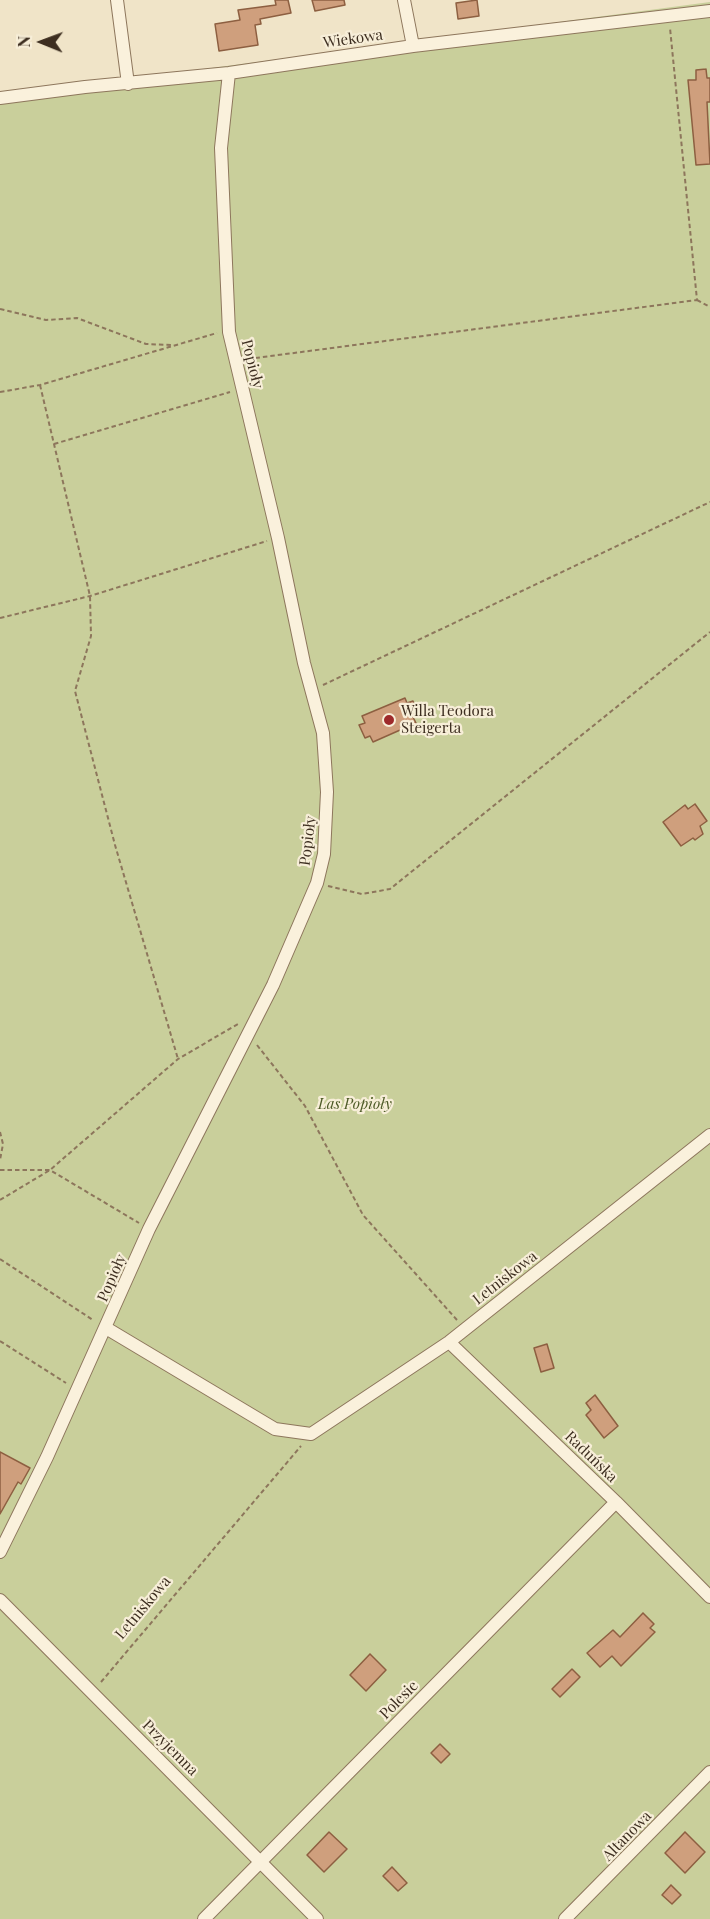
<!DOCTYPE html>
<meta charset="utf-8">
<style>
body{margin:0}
#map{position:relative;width:710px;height:1919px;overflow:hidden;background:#f0e4c8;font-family:"Playfair Display",serif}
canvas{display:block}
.north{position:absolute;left:12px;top:12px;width:60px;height:60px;-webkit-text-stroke:4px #f7eed8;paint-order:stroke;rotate:271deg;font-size:16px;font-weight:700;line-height:24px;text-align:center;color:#3d2e20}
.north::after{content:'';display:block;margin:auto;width:21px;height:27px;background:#3d2e20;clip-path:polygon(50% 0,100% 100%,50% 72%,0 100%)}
</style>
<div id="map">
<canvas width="710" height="1919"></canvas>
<div class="north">N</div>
</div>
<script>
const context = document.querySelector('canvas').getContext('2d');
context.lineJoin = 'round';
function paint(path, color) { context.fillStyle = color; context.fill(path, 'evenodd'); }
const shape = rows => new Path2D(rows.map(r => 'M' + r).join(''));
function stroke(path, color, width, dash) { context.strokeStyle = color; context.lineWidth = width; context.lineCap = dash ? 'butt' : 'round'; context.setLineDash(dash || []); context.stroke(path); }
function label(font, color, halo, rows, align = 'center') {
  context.font = font + ' "Playfair Display",serif'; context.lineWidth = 4.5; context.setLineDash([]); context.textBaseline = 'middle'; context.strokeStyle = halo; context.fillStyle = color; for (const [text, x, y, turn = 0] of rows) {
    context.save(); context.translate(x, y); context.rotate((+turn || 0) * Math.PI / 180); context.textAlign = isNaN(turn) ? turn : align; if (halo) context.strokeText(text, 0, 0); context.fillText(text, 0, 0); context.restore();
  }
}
paint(shape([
 [710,2,710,1919,0,1919,0,96]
]), '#c9cf9b');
const building = shape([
 [275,0,288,0,291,13,260,19,261,24,255,25,258,45,219,51,215,24,240,20,238,10,276,5,275,0],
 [312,0,344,0,345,5,315,11,312,0],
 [477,0,479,16,458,19,456,3,477,0],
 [706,69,707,78,710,78,710,102,707,102,710,164,696,165,688,80,696,80,696,70,706,69],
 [405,698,407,703,413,701,419,714,413,717,416,723,373,742,370,736,365,738,359,725,365,723,362,716,405,698],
 [695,804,707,821,700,826,703,834,695,840,693,838,681,846,663,822,685,805,688,809,695,804],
 [547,1344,554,1368,541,1372,534,1348,547,1344],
 [595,1395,618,1426,604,1438,586,1415,591,1410,586,1403,595,1395],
 [0,1452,30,1468,21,1484,18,1482,0,1514,0,1452],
 [643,1613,654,1624,650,1628,655,1632,621,1666,612,1656,600,1667,587,1653,613,1630,620,1637,643,1613],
 [370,1654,386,1670,366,1691,350,1675,370,1654],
 [572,1669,580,1677,560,1697,552,1689,572,1669],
 [440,1744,450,1754,441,1763,431,1753,440,1744],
 [329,1832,347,1849,324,1872,307,1855,329,1832],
 [685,1832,705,1852,685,1873,665,1853,685,1832],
 [392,1867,407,1883,398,1891,383,1876,392,1867],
 [671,1885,681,1895,672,1904,662,1895,671,1885]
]);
paint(building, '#cf9f7d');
stroke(building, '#8d5f41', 1.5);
const street = shape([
 [117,0,128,84],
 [404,0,413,46],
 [0,98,85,87,229,73,413,46,710,11],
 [106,1328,275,1429,311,1434,449,1342,710,1135],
 [449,1342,616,1502,710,1597],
 [0,1552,47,1457,149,1229,273,985,317,883,324,854,327,792,323,733,304,663,278,538,229,332,221,148,229,73],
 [0,1600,317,1919],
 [204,1919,616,1502],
 [565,1919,710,1772]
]);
stroke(street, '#8d765c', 14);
stroke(shape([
 [697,300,710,307],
 [0,309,46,320,77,318,146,344,171,345],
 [248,359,697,300,670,28],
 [40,385,90,596,91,636,75,691,115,845,178,1059],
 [0,392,40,385,217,333],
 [54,444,230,392],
 [0,618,90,596,267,541],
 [323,685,710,502],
 [328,886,362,894,390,889,710,632],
 [257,1045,305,1106,363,1215,457,1320],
 [0,1132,3,1144,0,1160],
 [0,1170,50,1170,139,1223],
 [0,1200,50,1170,178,1059,238,1024],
 [0,1259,93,1320],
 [0,1341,66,1383],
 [101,1682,301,1446]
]), '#8d765c', 2, [4.5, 3]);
stroke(street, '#faf1dc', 12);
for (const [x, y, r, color] of [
 [389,720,6,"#9e2a2b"]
]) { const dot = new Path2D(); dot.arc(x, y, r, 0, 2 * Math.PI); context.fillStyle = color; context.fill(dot); stroke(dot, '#f7eed8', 2); }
label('15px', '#3d2e20', '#f7eed8', [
 ["Wiekowa",353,39,-8],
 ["Popioły",252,364,76],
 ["Popioły",308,841,-83],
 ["Popioły",112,1278,-66],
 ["Letniskowa",505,1278,-38],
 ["Raduńska",591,1457,44],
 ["Letniskowa",143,1608,-50],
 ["Polesie",399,1700,-45],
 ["Przyjemna",170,1748,45],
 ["Altanowa",627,1836,-46]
]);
label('15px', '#3d2e20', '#f7eed8', [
 ["Willa Teodora",401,711],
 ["Steigerta",401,728]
], 'left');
label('italic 15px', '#4d5a26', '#f7eed8', [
 ["Las Popioły",355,1104]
]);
</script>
